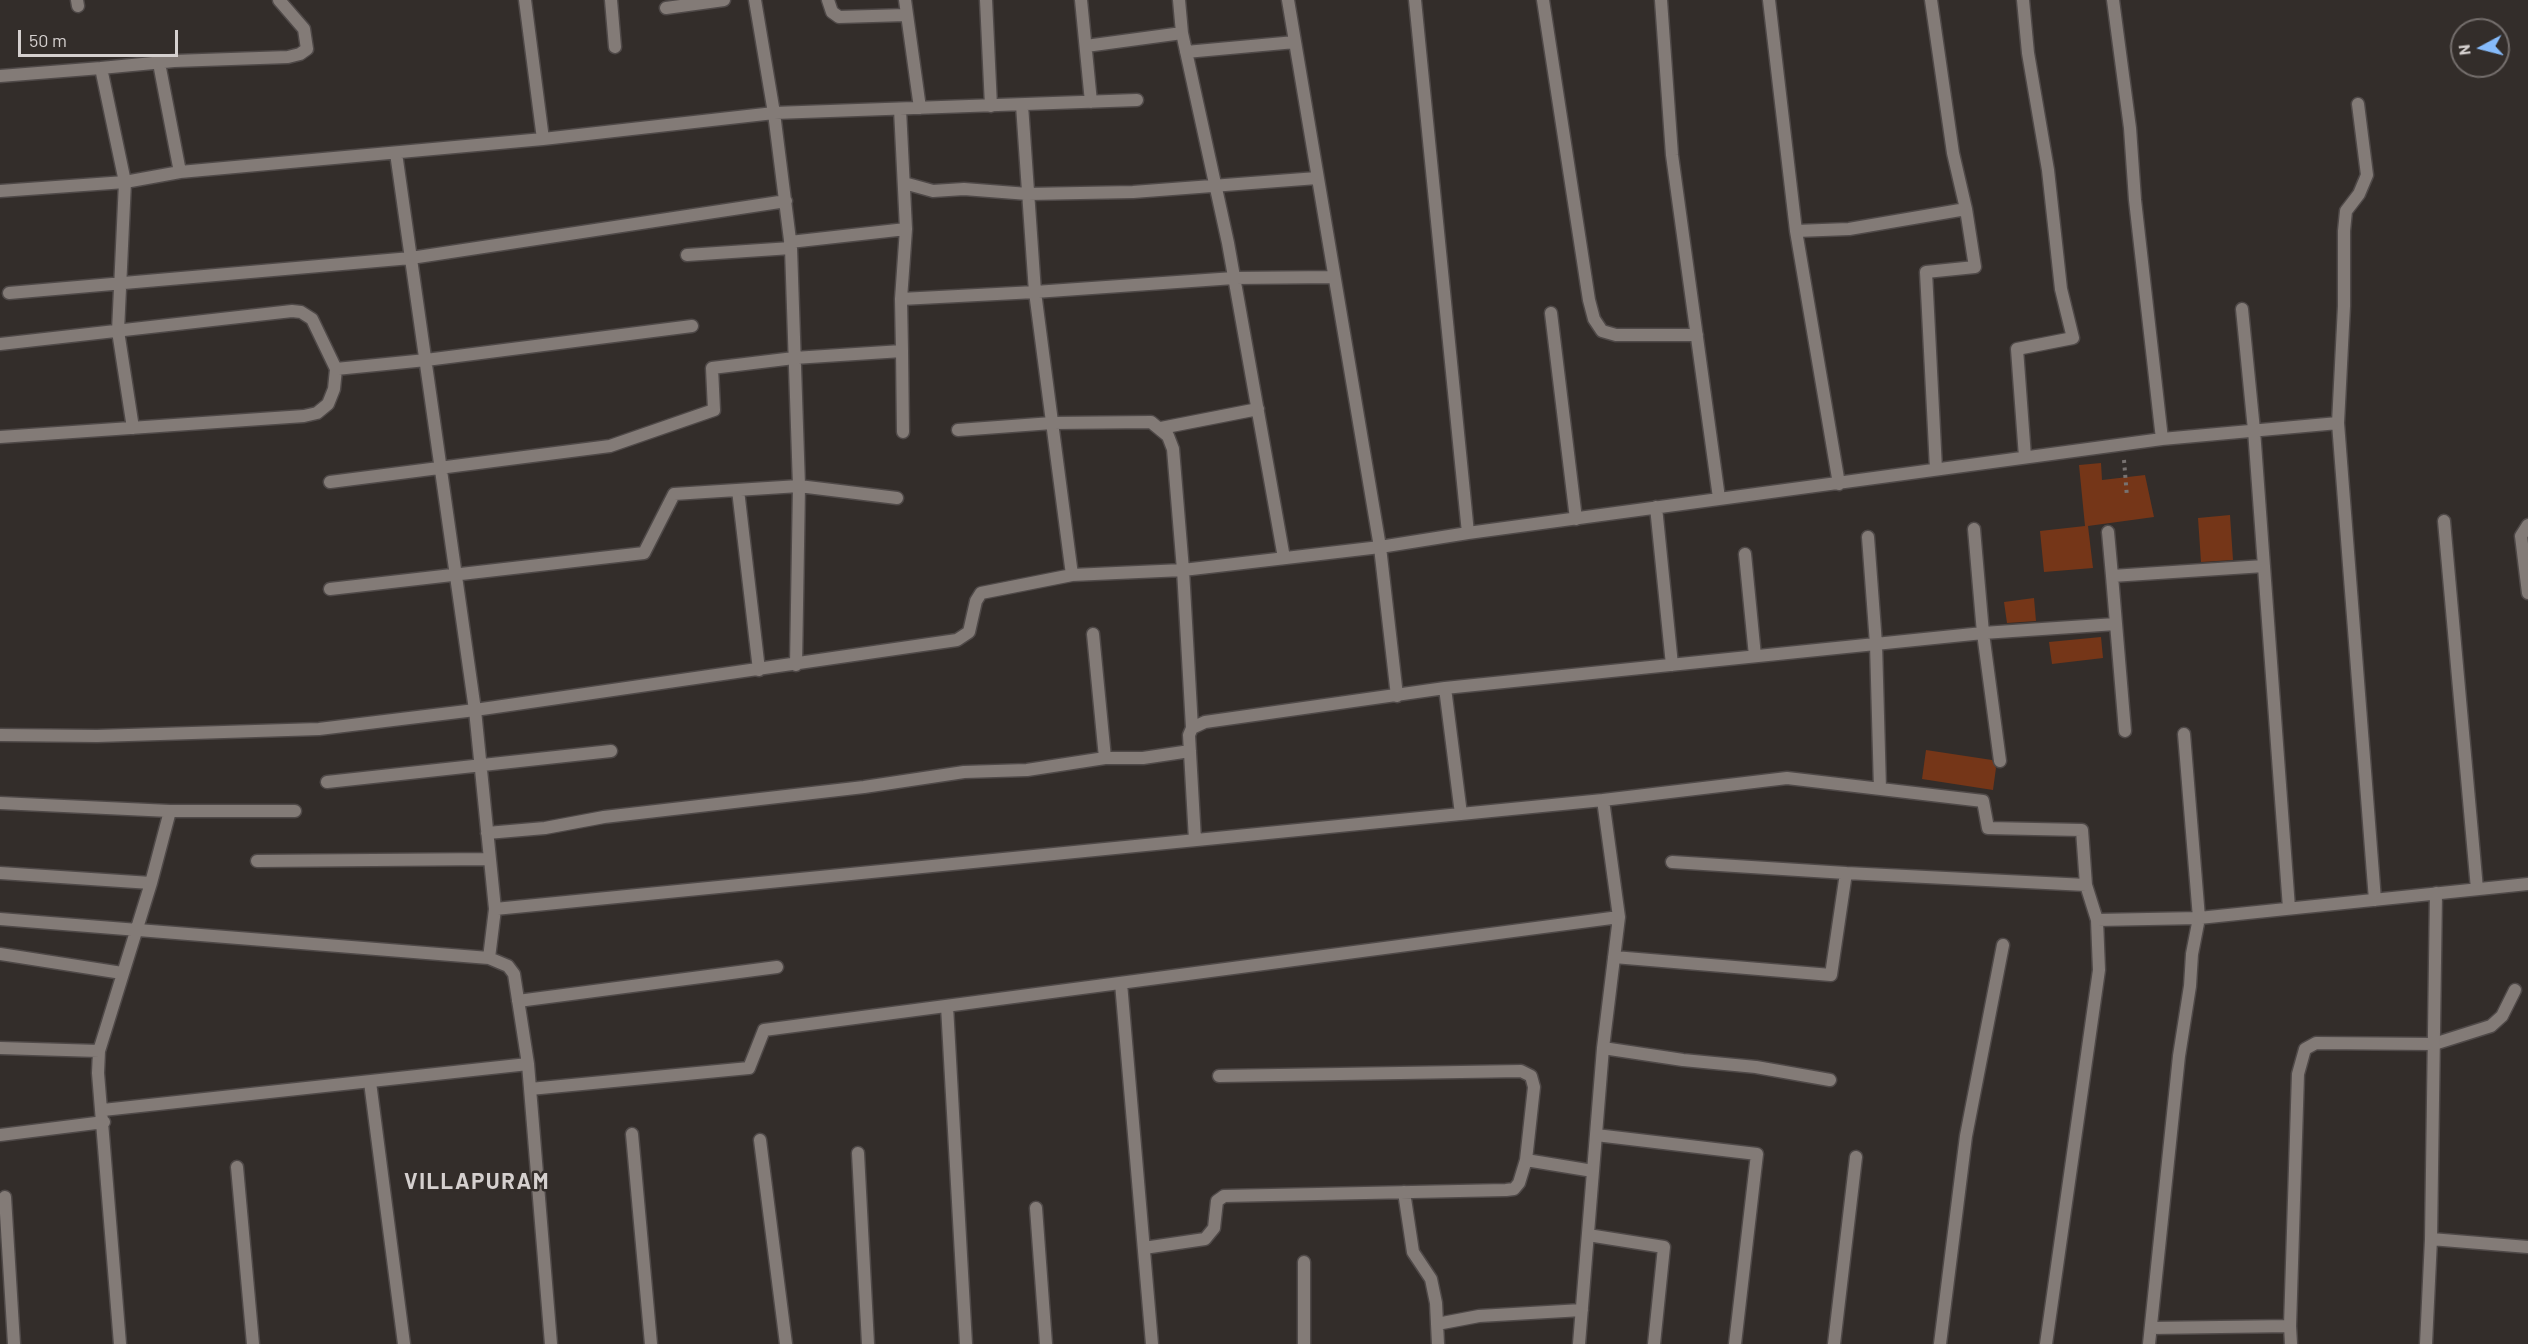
<!DOCTYPE html>
<style>
body{margin:0}
#map{position:relative;width:2528px;height:1344px;overflow:hidden;background:#332d2a;font-family:Barlow,sans-serif}
canvas{display:block}
.north{position:absolute;left:2450px;top:18px;width:60px;height:60px;box-sizing:border-box;background:#332d2a;border:2px solid #746e6c;border-radius:50%;rotate:263deg;font-size:16px;font-weight:700;line-height:24px;text-align:center;color:#d5d0cf}
.north::after{content:'';display:block;margin:auto;width:21px;height:27px;background:#86bbfb;clip-path:polygon(50% 0,100% 100%,50% 72%,0 100%)}
.scale{position:absolute;left:18px;top:30px;width:160px;height:27px;box-sizing:border-box;border:3px solid #d5d0cf;border-top:0;padding-left:8px;font-size:18px;line-height:21px;white-space:nowrap;color:#d5d0cf;-webkit-text-stroke:4px #332d2a;paint-order:stroke}
</style>
<div id="map">
<canvas width="2528" height="1344"></canvas>
<div class="north">N</div>
<div class="scale">50 m</div>
</div>
<script>
const context = document.querySelector('canvas').getContext('2d');
context.lineJoin = 'round';
function paint(path, color) { context.fillStyle = color; context.fill(path, 'evenodd'); }
const shape = rows => new Path2D(rows.map(r => 'M' + r).join(''));
function stroke(path, color, width, dash) { context.strokeStyle = color; context.lineWidth = width; context.lineCap = dash ? 'butt' : 'round'; context.setLineDash(dash || []); context.stroke(path); }
function label(font, color, halo, rows, align = 'center') {
  context.font = font + ' Barlow,sans-serif'; context.lineWidth = 5; context.setLineDash([]); context.textBaseline = 'middle'; context.strokeStyle = halo; context.fillStyle = color; for (const [text, x, y, turn = 0] of rows) {
    context.save(); context.translate(x, y); context.rotate((+turn || 0) * Math.PI / 180); context.textAlign = isNaN(turn) ? turn : align; if (halo) context.strokeText(text, 0, 0); context.fillText(text, 0, 0); context.restore();
  }
}
paint(shape([
 [2101,463,2102,480,2145,475,2154,517,2088,526,2093,568,2044,572,2040,531,2085,526,2079,465],
 [2230,515,2233,560,2201,562,2198,518],
 [2034,598,2036,621,2007,623,2004,602],
 [2101,637,2103,658,2052,664,2049,642],
 [1926,750,1992,760,1996,768,1993,790,1922,779]
]), '#753618');
const lane = shape([
 [2434,1044,2491,1026,2502,1016,2515,990]
]);
const street = shape([
 [77,0,78,6],
 [525,0,543,139],
 [611,0,615,47],
 [755,0,774,113,791,248,799,486,796,665],
 [828,0,832,12,839,17,906,15],
 [905,0,920,108],
 [986,0,991,106],
 [1081,0,1091,102],
 [1179,0,1182,33,1228,243,1284,558],
 [1288,0,1380,547,1397,696],
 [1415,0,1468,533],
 [1543,0,1589,300,1594,319,1602,331,1616,335,1697,335],
 [1661,0,1672,155,1719,498],
 [1769,0,1796,231,1839,484],
 [2023,0,2028,53,2048,170,2061,289,2073,338,2017,349,2025,457],
 [2113,0,2130,128,2135,200,2162,439],
 [666,8,724,0],
 [1086,46,1182,33],
 [1186,52,1295,42],
 [159,63,180,172],
 [101,68,174,61,288,57,300,54,307,49,304,29,279,0],
 [0,76,101,68,125,182,118,331,133,428],
 [1022,105,1035,292,1072,575],
 [900,109,906,229],
 [396,153,475,710,495,909,489,958],
 [904,183,933,191,964,189,1028,194,1133,192,1317,178],
 [0,191,125,182,180,172,543,139,774,113,1137,100],
 [1796,231,1849,229,1966,209,1953,153,1931,0],
 [790,242,906,229,901,299,1035,292,1234,278,1334,277],
 [687,255,791,248],
 [9,293,411,258,786,201],
 [2242,309,2254,430,2289,908],
 [1551,313,1576,519],
 [0,344,292,311,301,312,312,319,336,369],
 [902,351,903,432],
 [2338,423,2344,306,2344,231,2346,211,2359,194,2367,175,2358,104],
 [1161,428,1258,409],
 [958,430,1052,423,1151,422,1168,436,1173,449,1183,570,1192,728],
 [0,437,304,416,317,413,328,404,334,389,336,369,426,360,692,326],
 [1936,469,1926,272,1975,267,1966,209],
 [330,482,610,446,714,410,712,368,794,358,902,351,901,299],
 [738,490,759,670],
 [1656,507,1672,665],
 [2444,521,2477,889],
 [2528,525,2521,536,2528,593],
 [1974,529,1983,633,2116,624],
 [2108,532,2112,576],
 [1868,537,1876,644,1880,789],
 [1745,554,1755,656],
 [330,589,644,553,674,494,799,486,897,498],
 [1093,634,1105,758],
 [1445,688,1461,814],
 [2125,731,2112,576,2264,566],
 [0,735,97,736,319,729,475,710,957,640,969,632,976,601,981,593,1072,575,1183,570,1380,547,1468,533,2162,439,2338,423,2375,900],
 [327,782,611,751],
 [0,803,170,811,151,883,99,1051,98,1073,120,1344],
 [170,811,295,811],
 [487,833,545,828,604,817,864,787,964,772,1027,770,1105,758,1143,758,1190,751],
 [1195,840,1189,735,1192,728,1205,722,1445,688,1983,633,2000,761],
 [257,861,490,859],
 [1672,862,1846,873],
 [0,873,151,883],
 [495,909,1603,800,1787,778,1983,801,1988,828,2082,830,2086,885,2097,920,2099,970,2046,1344],
 [0,919,489,958,508,966,514,974,528,1064,551,1344],
 [2097,920,2199,918,2528,884],
 [0,954,122,973],
 [1614,957,1831,975,1846,873,2086,885],
 [1121,983,1152,1344],
 [518,1001,777,967],
 [947,1006,966,1344],
 [0,1048,99,1051],
 [1603,1048,1683,1060,1756,1067,1830,1080],
 [1219,1076,1521,1071,1531,1076,1534,1087,1526,1160],
 [370,1082,404,1344],
 [530,1089,749,1068,764,1030,1619,917],
 [103,1110,528,1064],
 [632,1134,651,1344],
 [0,1135,104,1122],
 [1596,1135,1757,1154,1735,1344],
 [760,1140,786,1344],
 [858,1153,868,1344],
 [237,1167,253,1344],
 [1404,1192,1413,1252,1431,1279,1436,1303,1438,1344],
 [5,1197,14,1344],
 [1036,1208,1046,1344],
 [1588,1235,1664,1247,1654,1344],
 [2431,1239,2528,1247],
 [1144,1248,1205,1239,1214,1228,1217,1201,1224,1196,1506,1190,1514,1189,1519,1183,1526,1160,1593,1171],
 [1437,1324,1479,1316,1582,1310],
 [2151,1328,2290,1326],
 [1304,1344,1304,1262],
 [1579,1344,1603,1048,1619,917,1603,800],
 [1834,1344,1856,1157],
 [1940,1344,1966,1136,2003,945],
 [2149,1344,2179,1056,2190,986,2192,954,2199,918,2184,734],
 [2291,1344,2290,1326,2298,1074,2305,1049,2316,1043,2434,1044],
 [2426,1344,2431,1239,2436,893]
]);
stroke(lane, '#4f4948', 15);
stroke(street, '#4f4948', 15);
stroke(shape([
 [2124,460,2127,497]
]), '#787270', 4, [3, 4.5]);
stroke(lane, '#837b77', 12);
stroke(street, '#837b77', 12);
context.letterSpacing = '1.5px';
label('bold 22px', '#d5d0cf', '#332d2a', [
 ["VILLAPURAM",477,1182]
]);
context.letterSpacing = '0px';
</script>
